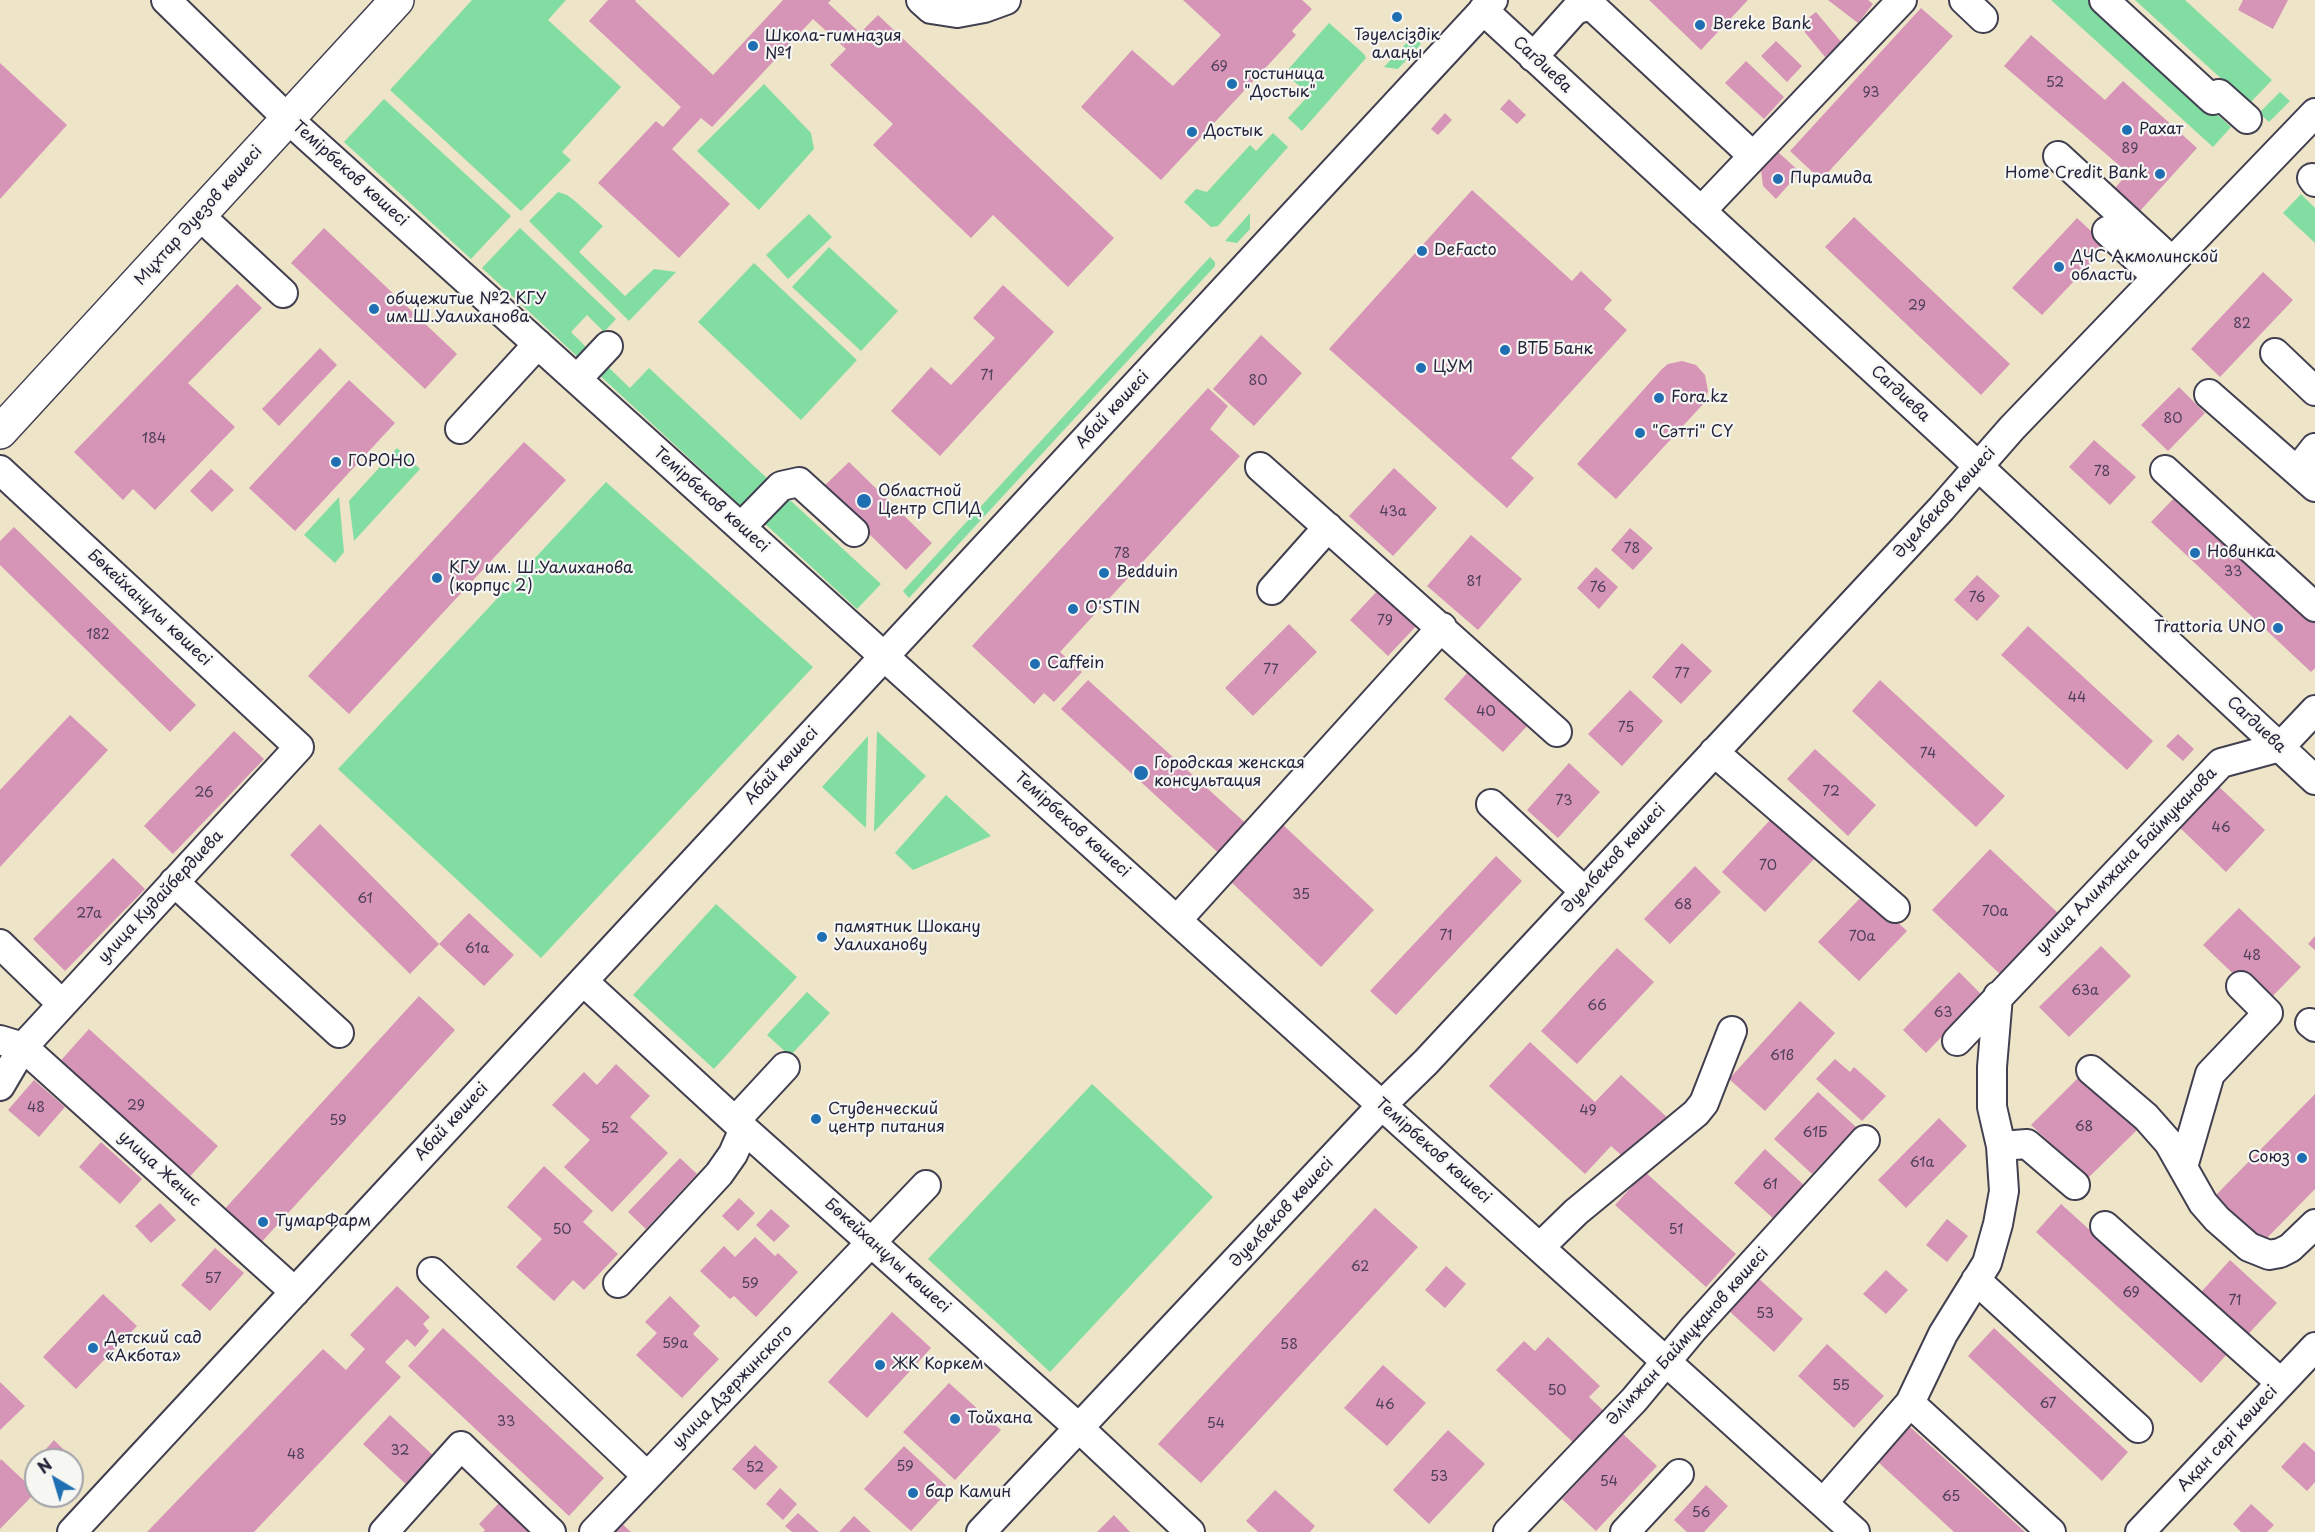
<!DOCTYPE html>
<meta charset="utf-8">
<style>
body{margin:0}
#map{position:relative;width:2315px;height:1532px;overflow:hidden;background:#eee4c8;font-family:"Playpen Sans",sans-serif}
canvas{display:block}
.north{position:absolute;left:24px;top:1448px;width:60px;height:60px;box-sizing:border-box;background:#f6f6f2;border:2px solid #a1a1a9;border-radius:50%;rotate:322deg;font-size:16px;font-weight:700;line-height:24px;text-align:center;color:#22223b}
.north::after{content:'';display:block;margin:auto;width:21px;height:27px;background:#1f6fb2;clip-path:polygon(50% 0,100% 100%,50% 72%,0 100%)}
</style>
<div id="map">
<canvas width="2315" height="1532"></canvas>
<div class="north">N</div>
</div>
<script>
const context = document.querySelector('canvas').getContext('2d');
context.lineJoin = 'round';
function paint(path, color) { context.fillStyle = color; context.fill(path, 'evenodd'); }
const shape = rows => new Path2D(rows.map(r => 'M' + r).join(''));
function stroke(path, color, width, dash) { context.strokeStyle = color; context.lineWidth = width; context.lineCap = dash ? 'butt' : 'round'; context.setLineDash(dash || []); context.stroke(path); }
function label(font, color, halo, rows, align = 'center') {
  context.font = font + ' "Playpen Sans",sans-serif'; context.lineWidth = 4.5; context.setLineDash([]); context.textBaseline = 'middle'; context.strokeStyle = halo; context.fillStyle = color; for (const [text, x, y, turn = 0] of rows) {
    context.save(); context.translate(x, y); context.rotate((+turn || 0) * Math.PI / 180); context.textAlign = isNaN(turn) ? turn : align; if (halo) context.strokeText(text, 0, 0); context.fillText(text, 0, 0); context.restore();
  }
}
paint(shape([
 [472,0,566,0,548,20,621,87,562,152,571,160,521,211,390,90],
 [2051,0,2091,0,2231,127,2213,147],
 [2135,0,2185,0,2272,80,2249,104],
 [1329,23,1364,54,1366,58,1302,131,1288,118,1309,95,1285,73],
 [1413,36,1421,44,1398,69,1384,67],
 [764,84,811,133,814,149,759,210,697,151],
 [2280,92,2290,101,2269,122,2259,113],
 [384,99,511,216,471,259,344,142],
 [1273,133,1288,147,1218,226,1211,227,1184,202,1196,189,1207,192,1250,145,1256,151],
 [558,192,567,195,575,201,603,226,579,252,625,296,654,269,676,272,629,321,529,221],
 [2301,194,2315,208,2315,243,2283,213],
 [1250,213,1250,229,1237,243,1225,241],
 [809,214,832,237,788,279,766,255],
 [520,228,616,319,604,332,587,315,571,332,589,350,580,359,482,268],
 [829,247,898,311,861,351,792,287],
 [1210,257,1215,262,1215,266,909,598,903,591],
 [754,263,857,360,801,420,698,322],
 [607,366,630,388,649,368,770,481,744,509,595,371],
 [397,448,420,469,354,541,349,501],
 [606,482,813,667,541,958,338,769],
 [339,497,344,552,335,563,304,535],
 [783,500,791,501,881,584,857,609,763,522],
 [877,731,926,776,874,832],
 [868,736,866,828,822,787],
 [946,795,991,836,913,870,895,853],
 [716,904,797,977,714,1069,633,995],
 [807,992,830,1013,790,1056,767,1035],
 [1092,1084,1213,1197,1050,1372,928,1259]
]), '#82dda3');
paint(shape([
 [608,0,636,0,635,1,713,75,783,0,831,0,828,3,860,33,878,15,1114,238,1068,287,993,215,971,238,873,145,893,124,830,65,846,49,813,19,712,127,701,118,672,149,730,204,679,258,598,183,656,121,663,127,681,107,589,21],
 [1183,0,1302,0,1312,9,1292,31,1296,35,1161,180,1081,107,1132,50,1173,86,1221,35],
 [1649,0,1748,0,1701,50],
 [1828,0,1868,0,1873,4,1858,23],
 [2243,0,2288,0,2273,29,2238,10],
 [1921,8,1953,36,1821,180,1790,151],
 [1816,12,1842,43,1825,57,1799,25],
 [2031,35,2105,100,2123,81,2197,148,2140,211,2115,188,2128,173,2004,66],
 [1776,41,1802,66,1787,82,1761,56],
 [1746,61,1784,97,1764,119,1725,83],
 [0,63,67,125,0,199],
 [1509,99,1526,115,1517,124,1500,109],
 [1445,113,1452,120,1438,135,1431,129],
 [1778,152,1800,172,1776,199,1763,186,1761,170],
 [1472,190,1572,281,1581,271,1612,300,1604,309,1627,330,1511,458,1534,478,1507,508,1329,349],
 [1854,217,2010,364,1981,395,1825,247],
 [2077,218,2107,246,2042,315,2012,288],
 [324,228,457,354,425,389,291,263],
 [2263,272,2293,300,2220,377,2191,349],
 [237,284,262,308,188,383,235,427,155,510,133,489,123,500,74,452],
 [1003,285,1054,332,940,456,891,411,931,367,951,385,995,338,973,318],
 [1261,335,1302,373,1254,426,1213,389],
 [320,348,337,365,279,426,262,409],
 [1682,361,1696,365,1705,375,1708,391,1704,403,1616,499,1577,464,1662,369,1668,364],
 [349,380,395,423,295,531,249,488],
 [2179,387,2205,413,2168,451,2141,425],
 [1208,388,1228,406,1210,429,1240,456,1060,652,1082,672,1054,702,1044,693,1034,704,972,646],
 [2094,440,2136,477,2110,505,2069,467],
 [524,442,566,480,349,714,308,676],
 [849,462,932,543,906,570,822,488],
 [1394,468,1437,508,1393,556,1349,516],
 [211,469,234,490,212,512,190,491],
 [2178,494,2315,622,2315,668,2311,672,2151,522],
 [14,527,196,705,170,732,0,565,0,541],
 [1630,528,1653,548,1633,570,1611,550],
 [1471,535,1522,579,1478,630,1427,586],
 [1596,567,1618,587,1599,609,1577,588],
 [1977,575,2000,596,1977,621,1954,600],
 [1382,586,1420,622,1388,656,1350,620],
 [1289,624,1317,652,1253,716,1225,688],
 [2028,626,2153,741,2127,770,2001,655],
 [1682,643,1712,671,1681,704,1652,677],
 [1468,672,1528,725,1503,752,1444,699],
 [1088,680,1251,828,1224,858,1061,709],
 [1880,680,2005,796,1976,827,1852,711],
 [1630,690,1663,721,1622,766,1588,734],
 [70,715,108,750,0,867,0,790],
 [234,731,264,759,173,854,144,826],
 [2178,734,2194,749,2183,761,2166,746],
 [1815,749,1876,805,1848,836,1787,779],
 [1569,763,1600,792,1558,838,1527,810],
 [2216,784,2265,830,2226,872,2177,825],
 [1771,819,1814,859,1765,912,1722,872],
 [320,824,439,944,410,974,290,855],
 [1282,824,1374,910,1321,967,1229,880],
 [1990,849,2059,914,2001,975,1932,910],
 [1496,856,1522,881,1396,1015,1370,991],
 [113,858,145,889,65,971,33,939],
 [1695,866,1721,892,1670,944,1644,919],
 [1866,892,1907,931,1859,981,1818,942],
 [2239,908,2301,967,2265,1004,2203,945],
 [469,913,514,955,484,986,439,944],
 [2315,936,2315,950,2308,944],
 [2101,946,2131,976,2069,1037,2039,1007],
 [1617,948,1654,982,1577,1064,1541,1031],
 [1959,972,1982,995,1926,1053,1903,1030],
 [419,996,455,1030,258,1246,221,1213],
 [1800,1001,1835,1033,1765,1111,1729,1079],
 [89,1029,218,1146,183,1184,55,1067],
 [1530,1042,1595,1102,1621,1075,1670,1120,1630,1163,1611,1146,1585,1174,1489,1086],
 [1835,1059,1850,1072,1854,1067,1886,1096,1862,1121,1816,1079],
 [616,1064,650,1096,630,1117,668,1153,612,1212,564,1167,590,1140,552,1105,584,1072,597,1085],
 [2080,1076,2138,1129,2088,1178,2031,1125],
 [34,1080,65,1107,39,1137,8,1110],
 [1818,1092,1856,1127,1812,1174,1774,1139],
 [2315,1094,2315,1189,2263,1242,2215,1196],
 [1939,1118,1967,1146,1906,1208,1878,1180],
 [101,1142,142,1179,120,1204,79,1167],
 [1765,1149,1806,1187,1775,1220,1734,1183],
 [680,1158,697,1174,646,1229,628,1212],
 [544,1166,593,1211,583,1222,618,1254,584,1290,573,1280,554,1301,516,1267,542,1239,507,1207],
 [1645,1172,1736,1254,1706,1287,1615,1205],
 [739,1198,755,1213,738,1231,722,1216],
 [160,1203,176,1220,151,1243,135,1226],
 [2061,1204,2227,1354,2201,1383,2036,1232],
 [1375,1208,1418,1247,1201,1483,1158,1444],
 [771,1209,790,1226,774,1242,756,1225],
 [1947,1219,1968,1236,1947,1262,1926,1245],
 [755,1237,775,1256,778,1253,798,1272,756,1317,734,1296,730,1299,700,1271,724,1246,735,1257],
 [215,1248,244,1273,210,1311,181,1285],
 [2230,1260,2277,1303,2240,1343,2194,1300],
 [1446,1266,1466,1284,1445,1308,1425,1290],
 [1886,1270,1908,1290,1886,1314,1863,1294],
 [1757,1277,1803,1319,1774,1352,1728,1310],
 [397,1286,430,1317,423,1324,429,1331,415,1347,407,1339,385,1362,401,1377,254,1532,147,1532,323,1349,346,1370,365,1349,350,1335],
 [103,1294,137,1326,76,1389,43,1357],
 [670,1296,700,1326,693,1334,719,1359,682,1398,636,1355,657,1333,645,1322],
 [892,1312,931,1348,867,1418,828,1382],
 [443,1328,604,1478,569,1516,408,1366],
 [1994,1328,2128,1452,2102,1481,1968,1356],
 [1548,1337,1600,1386,1589,1397,1608,1415,1578,1447,1496,1370,1524,1341,1535,1351],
 [1827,1344,1884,1396,1854,1428,1798,1376],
 [1383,1365,1426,1403,1387,1446,1344,1408],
 [0,1382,25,1406,0,1430],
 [949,1383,1001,1430,955,1480,903,1432],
 [390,1415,436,1458,409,1487,363,1444],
 [1909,1426,2025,1532,1954,1532,1877,1461],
 [1448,1430,1485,1464,1429,1524,1393,1490],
 [1623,1434,1657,1466,1596,1531,1562,1499],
 [54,1440,72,1458,70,1460,40,1460,38,1458],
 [2304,1442,2315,1452,2315,1482,2307,1491,2281,1467],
 [755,1445,778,1467,755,1490,732,1469],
 [904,1446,950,1489,911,1531,864,1489],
 [1,1459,36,1492,0,1529,0,1461],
 [1706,1485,1728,1506,1704,1532,1687,1532,1674,1520],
 [780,1488,797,1504,783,1520,766,1504],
 [1275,1490,1315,1526,1310,1532,1258,1532,1246,1521],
 [501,1501,534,1532,483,1532,485,1530,479,1524],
 [2251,1504,2274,1525,2267,1532,2241,1532,2233,1524],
 [798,1513,819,1532,792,1532,785,1526],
 [1114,1515,1130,1532,1097,1532],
 [854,1516,871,1532,839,1532],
 [620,1522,631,1532,611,1532]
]), '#d695b7');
const minor = shape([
 [166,0,288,119,1855,1532],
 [921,0,931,9,957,13,984,8,1006,0],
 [1964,0,1983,18],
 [2104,0,2213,100,2219,94,2247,119],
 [1483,10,1949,439,2315,780],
 [1533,57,1575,10,1587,6,1595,9,1753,156],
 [2058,156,2172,261],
 [2312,178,2315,182],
 [1701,211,1902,0],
 [200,216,283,293],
 [2107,231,2157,277],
 [2275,353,2315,391],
 [577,379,608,346],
 [2209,394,2315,487],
 [460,429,538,344],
 [1260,467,1557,732],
 [0,470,299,747,23,1047,0,1040],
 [2165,470,2315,607],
 [2297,471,2315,448],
 [741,527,781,486,799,482,854,532],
 [1272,590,1328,527],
 [1714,752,1895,908],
 [1491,804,1584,891],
 [174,882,339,1033],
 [1177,920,1442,627],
 [0,944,62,1004],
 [583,981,735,1121,1079,1428,1190,1532],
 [2310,1023,2315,1027],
 [1957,1041,2221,763,2280,747,2315,710],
 [2091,1070,2146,1117,2169,1143,2203,1203,2217,1219,2249,1247,2269,1255,2280,1253,2290,1248,2315,1224],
 [0,1086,23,1047,295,1292],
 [735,1121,785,1067],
 [2001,1146,2027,1144,2075,1185],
 [2183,1167,2210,1074,2268,1013,2241,986],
 [2105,1226,2281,1383],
 [1540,1247,1576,1212,1696,1113,1704,1103,1732,1031],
 [432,1272,647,1476],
 [1976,1280,2138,1428],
 [618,1283,719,1174,733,1154,744,1129],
 [1910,1403,2051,1532],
 [1823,1503,1910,1403,1943,1334,1987,1263,1998,1224,2004,1191,2001,1146,1992,1107,1992,1067,1998,996],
 [72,1532,1493,0],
 [384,1532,461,1446,551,1532],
 [594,1532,926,1185],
 [981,1532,1382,1105,1426,1062,1941,509,2012,428,2315,113],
 [1508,1532,1634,1400,1694,1328,1865,1140],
 [1625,1532,1679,1474],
 [2140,1532,2315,1347]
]);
const major = shape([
 [0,432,397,0]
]);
stroke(minor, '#413f50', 32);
stroke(major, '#413f50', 36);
stroke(minor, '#fff', 28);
stroke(major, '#fff', 33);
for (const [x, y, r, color] of [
 [1397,17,6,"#1f6fb2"],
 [1700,25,6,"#1f6fb2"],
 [753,46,6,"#1f6fb2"],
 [1232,84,6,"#1f6fb2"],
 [2127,130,6,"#1f6fb2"],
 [1192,132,6,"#1f6fb2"],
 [2160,174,6,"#1f6fb2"],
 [1778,179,6,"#1f6fb2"],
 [1422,251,6,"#1f6fb2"],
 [2059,267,6,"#1f6fb2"],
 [374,309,6,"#1f6fb2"],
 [1505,350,6,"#1f6fb2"],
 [1421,368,6,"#1f6fb2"],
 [1659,398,6,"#1f6fb2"],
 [1640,433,6,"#1f6fb2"],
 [336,462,6,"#1f6fb2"],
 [864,501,8,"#1f6fb2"],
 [2195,553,6,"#1f6fb2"],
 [1104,573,6,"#1f6fb2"],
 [437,578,6,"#1f6fb2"],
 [1073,609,6,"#1f6fb2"],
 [2278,628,6,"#1f6fb2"],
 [1035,664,6,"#1f6fb2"],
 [1141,773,8,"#1f6fb2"],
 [822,937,6,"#1f6fb2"],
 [816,1119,6,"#1f6fb2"],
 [2302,1158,6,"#1f6fb2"],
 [263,1222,6,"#1f6fb2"],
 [93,1348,6,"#1f6fb2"],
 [880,1365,6,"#1f6fb2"],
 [955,1419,6,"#1f6fb2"],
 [913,1493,6,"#1f6fb2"]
]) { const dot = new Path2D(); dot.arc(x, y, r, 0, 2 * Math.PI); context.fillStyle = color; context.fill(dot); stroke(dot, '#f6f6f2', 2); }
label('14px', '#4f3f5a', null, [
 ["69",1219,67],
 ["52",2055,83],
 ["93",1871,93],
 ["89",2130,149],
 ["29",1917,306],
 ["82",2242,324],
 ["71",987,376],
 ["80",1258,381],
 ["80",2173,419],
 ["184",154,439],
 ["78",2102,472],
 ["43а",1393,512],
 ["78",1632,549],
 ["78",1122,554],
 ["33",2233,572],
 ["81",1474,582],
 ["76",1598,588],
 ["76",1977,598],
 ["79",1385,621],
 ["182",98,635],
 ["77",1271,670],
 ["77",1682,674],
 ["44",2077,698],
 ["40",1486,712],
 ["75",1626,728],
 ["74",1928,754],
 ["72",1831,792],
 ["26",204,793],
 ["73",1564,801],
 ["46",2221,828],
 ["70",1768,866],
 ["35",1301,895],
 ["61",365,899],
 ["68",1683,905],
 ["70а",1995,912],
 ["27а",89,914],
 ["71",1446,936],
 ["70а",1862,937],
 ["61а",477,949],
 ["48",2252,956],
 ["63а",2085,991],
 ["66",1597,1006],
 ["63",1943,1013],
 ["61в",1782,1056],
 ["29",136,1106],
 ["48",36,1108],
 ["49",1588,1111],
 ["59",338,1121],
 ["68",2084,1127],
 ["52",610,1129],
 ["61Б",1815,1133],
 ["61а",1922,1163],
 ["61",1770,1185],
 ["50",562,1230],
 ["51",1676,1230],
 ["62",1360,1267],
 ["57",213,1279],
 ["59",750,1284],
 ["69",2131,1293],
 ["71",2235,1301],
 ["53",1765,1314],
 ["59а",675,1344],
 ["58",1289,1345],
 ["55",1841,1386],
 ["50",1557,1391],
 ["67",2048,1404],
 ["46",1385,1405],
 ["33",506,1422],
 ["54",1216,1424],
 ["32",400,1451],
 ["48",296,1455],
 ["59",905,1467],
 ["52",755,1468],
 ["53",1439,1477],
 ["54",1609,1482],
 ["65",1951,1497],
 ["56",1701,1513]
]);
label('16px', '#22223b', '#f6f6f2', [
 ["Bereke Bank",1712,25],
 ["Тәуелсіздік",1397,36,"center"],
 ["алаңы",1397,54,"center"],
 ["Школа-гимназия",765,37],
 ["№1",765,55],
 ["гостиница",1244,75],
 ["\"Достык\"",1244,93],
 ["Рахат",2139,130],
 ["Достык",1204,132],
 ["Home Credit Bank",2148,174,"right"],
 ["Пирамида",1790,179],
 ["DeFacto",1434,251],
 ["ДЧС Акмолинской",2071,258],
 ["области",2071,276],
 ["общежитие №2 КГУ",386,300],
 ["им.Ш.Уалиханова",386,318],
 ["ВТБ Банк",1517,350],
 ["ЦУМ",1433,368],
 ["Fora.kz",1671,398],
 ["\"Сәтті\" СY",1652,433],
 ["ГОРОНО",348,462],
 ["Областной",878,492],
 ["Центр СПИД",878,510],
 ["Новинка",2207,553],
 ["КГУ им. Ш.Уалиханова",449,569],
 ["(корпус 2)",449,587],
 ["Bedduin",1116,573],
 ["O'STIN",1085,609],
 ["Trattoria UNO",2266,628,"right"],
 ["Caffein",1047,664],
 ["Городская женская",1154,764],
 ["консультация",1154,782],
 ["памятник Шокану",834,928],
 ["Уалиханову",834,946],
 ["Студенческий",828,1110],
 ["центр питания",828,1128],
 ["Союз",2290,1158,"right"],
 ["ТумарФарм",275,1222],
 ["Детский сад",105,1339],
 ["«Акбота»",105,1357],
 ["ЖК Коркем",892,1365],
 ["Тойхана",967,1419],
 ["бар Камин",925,1493]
], 'left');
label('16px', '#22223b', '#f6f6f2', [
 ["Сагдиева",1542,65,43],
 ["Темірбеков көшесі",350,174,42],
 ["Мұхтар Әуезов көшесі",199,216,-48],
 ["Сагдиева",1900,394,43],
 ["Абай көшесі",1113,410,-47],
 ["Темірбеков көшесі",711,500,42],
 ["Әуелбеков көшесі",1945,503,-48],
 ["Бөкейханұлы көшесі",149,608,43],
 ["Сагдиева",2256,725,43],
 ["Абай көшесі",782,766,-47],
 ["Темірбеков көшесі",1072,825,42],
 ["Әуелбеков көшесі",1614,859,-47],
 ["улица Алимжана Баймуканова",2127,861,-46],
 ["улица Кудайбердиева",161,897,-47],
 ["Абай көшесі",452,1122,-47],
 ["Темірбеков көшесі",1433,1151,42],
 ["улица Женис",159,1169,42],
 ["Әуелбеков көшесі",1282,1213,-47],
 ["Бөкейханұлы көшесі",887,1256,42],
 ["Әлімжан Баймұқанов көшесі",1688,1337,-48],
 ["улица Дзержинского",733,1387,-46],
 ["Ақан сері көшесі",2228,1439,-47]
]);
</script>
